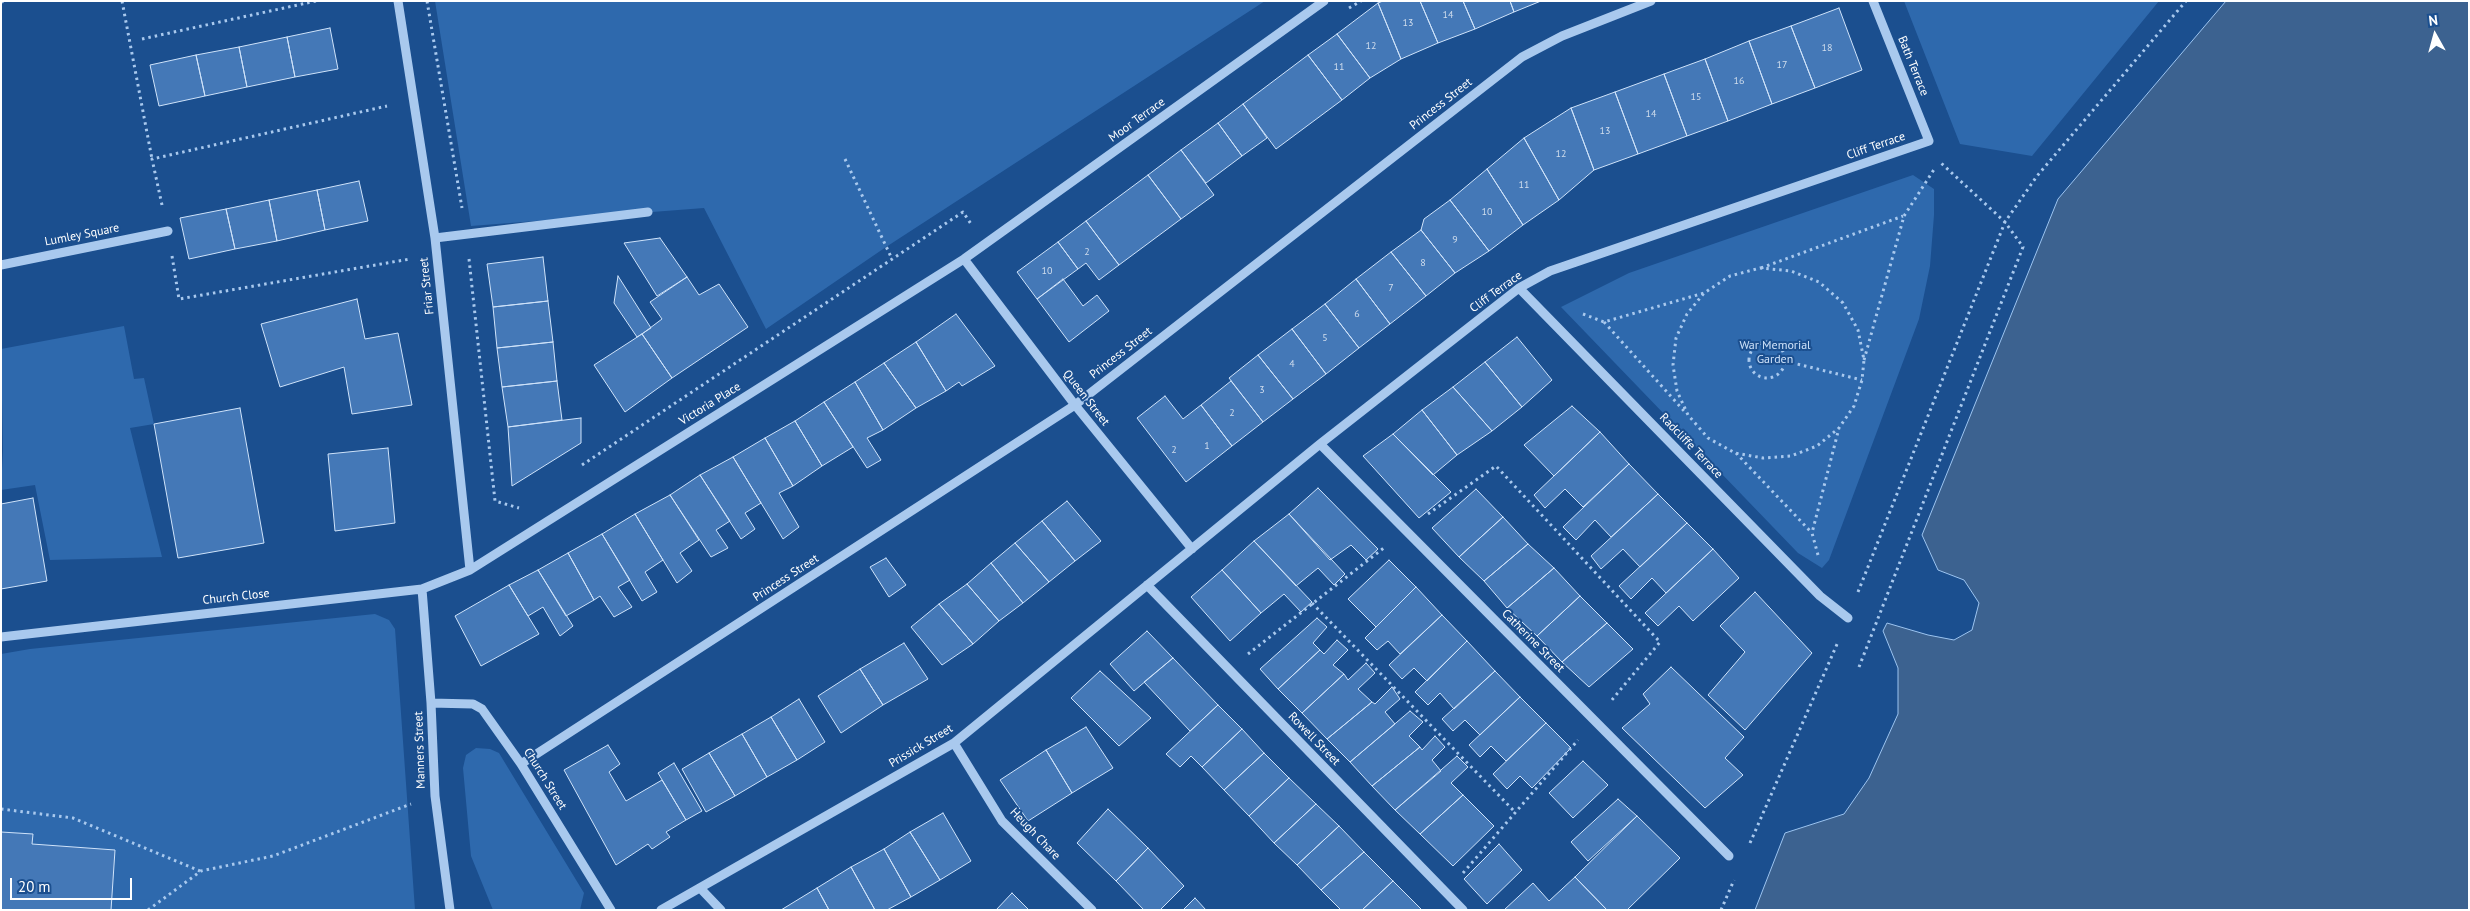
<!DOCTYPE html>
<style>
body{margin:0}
#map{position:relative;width:2470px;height:911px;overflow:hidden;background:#1b4f8f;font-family:"PT Sans",sans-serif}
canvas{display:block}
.frame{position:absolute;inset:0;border:2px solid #fff;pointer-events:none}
.north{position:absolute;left:2410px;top:10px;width:50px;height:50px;-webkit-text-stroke:4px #1b4f8f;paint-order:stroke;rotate:353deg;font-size:14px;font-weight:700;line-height:20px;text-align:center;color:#fff}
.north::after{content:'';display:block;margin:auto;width:18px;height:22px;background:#fff;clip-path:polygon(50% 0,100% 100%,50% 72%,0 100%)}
.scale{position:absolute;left:10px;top:878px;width:122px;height:22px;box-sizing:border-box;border:2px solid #fff;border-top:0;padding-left:6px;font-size:15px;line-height:18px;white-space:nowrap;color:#fff;-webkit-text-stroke:4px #1b4f8f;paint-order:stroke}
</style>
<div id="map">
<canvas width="2470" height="911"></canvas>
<div class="frame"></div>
<div class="north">N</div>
<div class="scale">20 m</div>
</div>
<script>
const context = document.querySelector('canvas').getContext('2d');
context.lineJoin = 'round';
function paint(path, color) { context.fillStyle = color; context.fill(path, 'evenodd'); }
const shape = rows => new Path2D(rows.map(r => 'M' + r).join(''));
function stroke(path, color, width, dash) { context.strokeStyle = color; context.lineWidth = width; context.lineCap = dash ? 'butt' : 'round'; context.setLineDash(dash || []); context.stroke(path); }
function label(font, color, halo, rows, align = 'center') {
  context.font = font + ' "PT Sans",sans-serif'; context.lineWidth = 4; context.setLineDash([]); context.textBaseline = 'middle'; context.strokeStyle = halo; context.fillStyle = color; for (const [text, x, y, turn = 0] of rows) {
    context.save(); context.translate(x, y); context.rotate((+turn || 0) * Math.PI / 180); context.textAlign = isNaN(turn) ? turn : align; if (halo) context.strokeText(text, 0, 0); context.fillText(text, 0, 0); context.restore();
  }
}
paint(shape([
 [435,1,1265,1,886,247,766,329,704,208,471,226],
 [1904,1,2159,1,2032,156,1960,144],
 [1913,175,1934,189,1934,215,1930,266,1919,319,1829,560,1822,568,1798,553,1561,307,1629,273],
 [124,326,134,379,144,378,154,424,130,428,162,557,50,560,35,485,1,490,3,451,1,349],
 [375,614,389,620,395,629,415,910,1,910,1,654,30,649],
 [476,748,490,749,499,753,584,893,580,910,493,910,471,856,463,768,466,755]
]), '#2e69ad');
const water = shape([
 [2226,1,2469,1,2469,910,1755,910,1785,833,1844,814,1869,778,1898,714,1898,668,1883,631,1887,623,1928,635,1954,640,1972,630,1979,603,1964,580,1938,570,1922,535,2058,199,2226,1]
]);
paint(water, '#3c6290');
stroke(water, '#9cc4f0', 1);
const building = shape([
 [1383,1,1420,1,1438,43,1401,59,1378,3,1383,1],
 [1420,1,1463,1,1475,29,1438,43,1420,1],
 [1463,1,1510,1,1514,12,1475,29,1463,1],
 [1510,1,1541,1,1514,12,1510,1],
 [1378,3,1401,59,1370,78,1337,34,1378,3],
 [1839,8,1862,70,1815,88,1791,26,1839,8],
 [1791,26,1815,88,1772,104,1749,41,1791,26],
 [330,28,338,69,295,77,287,37,330,28],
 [1337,34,1370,78,1342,100,1308,55,1337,34],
 [287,37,295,77,247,87,239,47,287,37],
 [1749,41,1772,104,1728,121,1705,59,1749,41],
 [239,47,247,87,205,96,196,55,239,47],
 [196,55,205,96,159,106,150,65,196,55],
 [1308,55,1342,100,1276,149,1243,104,1308,55],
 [1705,59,1728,121,1687,136,1664,74,1705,59],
 [1664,74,1687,136,1638,154,1615,92,1664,74],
 [1615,92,1638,154,1594,170,1571,108,1615,92],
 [1243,104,1267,138,1242,156,1218,123,1243,104],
 [1571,108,1594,170,1559,200,1524,138,1571,108],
 [1218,123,1242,156,1206,183,1181,150,1218,123],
 [1524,138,1559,200,1523,225,1487,169,1524,138],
 [1181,150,1214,195,1181,219,1148,175,1181,150],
 [1487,169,1523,225,1489,251,1450,200,1487,169],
 [1148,175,1181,219,1119,265,1086,221,1148,175],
 [359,181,368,221,325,230,317,190,359,181],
 [317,190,325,230,277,241,269,200,317,190],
 [269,200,277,241,235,249,226,209,269,200],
 [1450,200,1489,251,1455,273,1421,230,1424,219,1450,200],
 [226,209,235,249,189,259,180,218,226,209],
 [1086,221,1119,265,1099,280,1086,263,1078,269,1058,242,1086,221],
 [1421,230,1455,273,1426,296,1391,252,1421,230],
 [660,238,687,277,657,296,624,243,660,238],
 [1058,242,1078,269,1037,299,1017,272,1058,242],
 [1391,252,1426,296,1390,324,1356,279,1391,252],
 [543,257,548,301,493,307,487,264,543,257],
 [618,276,651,328,637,337,614,303,618,276],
 [687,277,699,295,719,284,748,327,672,378,642,334,662,319,650,302,687,277],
 [1063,279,1083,306,1097,295,1109,311,1069,342,1037,299,1063,279],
 [1356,279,1390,324,1359,348,1325,304,1356,279],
 [357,299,365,339,398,333,412,405,352,414,344,367,280,387,261,324,357,299],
 [548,301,553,342,497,348,493,307,548,301],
 [1325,304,1359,348,1326,374,1292,329,1325,304],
 [956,314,995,366,962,386,959,382,946,391,916,342,956,314],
 [1292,329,1326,374,1293,399,1258,355,1292,329],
 [642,334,672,378,625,412,594,365,642,334],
 [1517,337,1552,380,1522,407,1485,362,1517,337],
 [553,342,557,381,502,387,497,348,553,342],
 [916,342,946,391,916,408,884,363,916,342],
 [1258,355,1293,399,1263,422,1229,378,1258,355],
 [1485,362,1522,407,1492,431,1453,387,1485,362],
 [884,363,916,408,883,430,855,382,884,363],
 [557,381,562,420,508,427,502,387,557,381],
 [1231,381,1263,422,1232,446,1201,405,1231,381],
 [855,382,883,430,867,438,881,460,867,468,824,402,855,382],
 [1453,387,1492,431,1457,455,1422,410,1453,387],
 [1165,396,1183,419,1201,405,1232,446,1186,482,1137,418,1165,396],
 [824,402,853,447,822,466,795,421,824,402],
 [1572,406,1600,432,1554,476,1524,445,1572,406],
 [240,408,264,543,178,558,154,424,240,408],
 [1422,410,1457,455,1433,475,1393,434,1422,410],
 [581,418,581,443,512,486,508,427,581,418],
 [795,421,822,466,793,486,765,438,795,421],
 [1600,432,1629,464,1583,507,1565,489,1545,508,1534,495,1600,432],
 [1393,434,1451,492,1419,518,1363,456,1393,434],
 [765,438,793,486,779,493,799,527,783,539,733,457,765,438],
 [388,448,395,523,335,531,328,454,388,448],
 [733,457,761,503,745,513,755,529,741,539,700,475,733,457],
 [1629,464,1658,494,1611,537,1595,520,1576,540,1563,527,1629,464],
 [700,475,730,521,716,530,728,548,711,557,670,495,700,475],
 [1318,488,1378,549,1366,560,1351,545,1330,560,1289,514,1318,488],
 [1476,489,1503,517,1459,557,1432,528,1476,489],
 [1658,494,1687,523,1640,567,1623,549,1601,569,1591,556,1658,494],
 [670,495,699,540,680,553,692,571,677,583,635,514,670,495],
 [33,498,47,581,1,589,1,504,33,498],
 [1067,501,1101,541,1075,561,1042,521,1067,501],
 [635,514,663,560,645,572,657,592,642,601,602,534,635,514],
 [1289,514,1345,574,1334,585,1318,568,1296,586,1254,541,1289,514],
 [1503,517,1528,544,1484,581,1459,557,1503,517],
 [1042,521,1075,561,1049,582,1015,543,1042,521],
 [1687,523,1713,549,1666,593,1652,578,1631,599,1619,586,1687,523],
 [602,534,630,580,618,587,632,607,614,617,600,596,594,600,568,553,602,534],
 [1254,541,1312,602,1301,612,1284,594,1261,613,1222,570,1254,541],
 [1015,543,1049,582,1023,603,991,563,1015,543],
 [1528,544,1554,568,1507,608,1484,581,1528,544],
 [1713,549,1739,578,1693,621,1679,606,1658,626,1645,613,1713,549],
 [568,553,594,600,566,616,538,570,568,553],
 [886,558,906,585,889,597,870,567,886,558],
 [1389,560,1416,587,1376,627,1348,599,1389,560],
 [991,563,1023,603,999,621,967,584,991,563],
 [1554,568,1580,596,1537,636,1507,608,1554,568],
 [538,570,573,626,560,636,543,607,528,616,509,585,538,570],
 [1222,570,1261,613,1230,641,1191,597,1222,570],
 [967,584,999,621,973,644,939,604,967,584],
 [509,585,539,634,481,666,455,616,509,585],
 [1416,587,1442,615,1400,654,1388,641,1377,650,1365,638,1416,587],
 [1755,592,1812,653,1745,730,1708,695,1745,652,1720,626,1755,592],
 [1580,596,1607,623,1562,662,1537,636,1580,596],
 [939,604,973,644,942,665,911,627,939,604],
 [1442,615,1467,641,1427,681,1414,668,1402,679,1389,665,1442,615],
 [1317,618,1327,627,1313,643,1320,650,1278,689,1260,669,1317,618],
 [1607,623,1633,649,1589,687,1562,662,1607,623],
 [1147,631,1173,658,1134,691,1110,664,1147,631],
 [1337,640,1348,650,1333,665,1344,674,1302,713,1278,689,1320,650,1324,654,1337,640],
 [1467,641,1495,671,1454,709,1440,693,1428,705,1415,692,1467,641],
 [904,643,928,679,883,705,860,669,904,643],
 [1173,658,1218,705,1190,731,1144,682,1173,658],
 [1366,663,1375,673,1358,689,1372,702,1327,739,1302,713,1344,674,1348,680,1366,663],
 [1671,667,1744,737,1725,758,1743,775,1705,808,1622,728,1650,704,1643,694,1671,667],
 [860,669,883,705,841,733,818,696,860,669],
 [1100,671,1151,718,1119,746,1071,698,1100,671],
 [1495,671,1520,697,1480,735,1465,720,1453,731,1442,719,1495,671],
 [1392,687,1400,699,1385,712,1395,724,1350,762,1327,739,1372,702,1375,704,1392,687],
 [1520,697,1546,723,1506,761,1491,746,1480,757,1469,745,1520,697],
 [799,699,825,742,797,760,771,717,799,699],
 [1218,705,1242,729,1202,767,1191,756,1180,767,1166,754,1218,705],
 [1410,711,1423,722,1409,736,1420,747,1372,786,1350,762,1410,711],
 [771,717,797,760,767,777,742,734,771,717],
 [1546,723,1571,748,1532,788,1520,776,1507,789,1493,774,1546,723],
 [1086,727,1113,768,1072,793,1046,750,1086,727],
 [1242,729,1264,753,1224,790,1202,767,1242,729],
 [742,734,767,777,735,796,709,753,742,734],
 [1435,736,1445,747,1432,760,1441,771,1395,810,1372,786,1420,747,1422,750,1435,736],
 [608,745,620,764,609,772,626,801,662,780,686,820,666,832,670,837,652,849,648,844,616,865,564,770,608,745],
 [1046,750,1072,793,1028,821,1000,780,1046,750],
 [709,753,735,796,706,812,682,769,709,753],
 [1264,753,1289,778,1249,816,1224,790,1264,753],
 [1457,756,1468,767,1451,783,1463,795,1420,834,1395,810,1457,756],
 [1583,761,1608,785,1573,818,1549,793,1583,761],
 [674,763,702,811,686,820,658,773,674,763],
 [1289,778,1316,804,1274,843,1249,816,1289,778],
 [1463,795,1494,826,1453,866,1420,834,1463,795],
 [1618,799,1637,816,1588,861,1571,842,1618,799],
 [1316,804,1339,826,1297,865,1274,843,1316,804],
 [1108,809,1148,848,1116,881,1077,843,1108,809],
 [943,813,971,861,940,880,910,832,943,813],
 [1637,816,1680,858,1627,910,1607,910,1575,877,1637,816],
 [1339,826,1364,852,1321,890,1297,865,1339,826],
 [1,832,33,834,32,844,115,850,111,910,1,910,1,832],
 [910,832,940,880,911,897,884,849,910,832],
 [1499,844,1522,870,1487,904,1464,879,1499,844],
 [1148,848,1184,886,1160,910,1144,910,1116,881,1148,848],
 [884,849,911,897,887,910,875,910,851,867,884,849],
 [1364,852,1393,881,1362,910,1341,910,1321,890,1364,852],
 [851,867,875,910,829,910,817,888,851,867],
 [1575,877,1607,910,1504,910,1533,883,1549,901,1575,877],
 [1393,881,1422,910,1362,910,1393,881],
 [817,888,829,910,781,910,817,888],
 [1012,893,1029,910,996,910,1012,893],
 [1195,898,1206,910,1183,910,1195,898]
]);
paint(building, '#4478b7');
stroke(building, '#cfe3fa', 1);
stroke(shape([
 [122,1,152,159],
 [427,1,462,208],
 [1,2,6,1],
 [1349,8,1361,1],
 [142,39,316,1],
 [845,159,892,259],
 [162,205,152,159,387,106],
 [172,256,179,299,410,259],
 [469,259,495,501,519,508],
 [1761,268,1903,216],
 [1583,314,1604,322,1704,293,1730,276,1760,268,1791,271,1819,282,1843,303,1858,330,1864,360,1862,380,1854,406,1839,428,1817,446,1791,456,1763,458,1735,453,1708,438,1688,415,1677,391,1673,365,1676,338,1687,314,1704,293],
 [1604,322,1685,412],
 '1749 360a18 18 0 1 1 36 0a18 18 0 1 1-36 0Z',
 [1864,360,1904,216,1935,168],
 [1785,361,1862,380],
 [1736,453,1812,533],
 [582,465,963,212,971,224],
 [1428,514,1496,466,1660,642,1611,701],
 [1818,555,1812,533,1839,428],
 [1858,592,2005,222,2037,176,2186,1],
 [1312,603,1515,812],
 [1248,654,1385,547],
 [1859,667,2023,247,2005,222,1941,163],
 [1,809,73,818,200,871],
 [1750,843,1838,642],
 [1463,873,1578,740],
 [148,910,201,871,273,856,411,804],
 [1721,910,1734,880]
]), '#a9c9ee', 3, [2.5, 4]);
stroke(shape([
 [398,1,435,238,470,570],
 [435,238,648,212],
 [964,259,1075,405,1192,549],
 [1,265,168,231],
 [1519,288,1820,596,1848,618],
 [1320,444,1729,856],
 [1147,585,1463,910],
 [422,589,431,703,435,796,450,910],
 [1,637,422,589,470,570,964,259,1324,1],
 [431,703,473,704,482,709,521,764,611,910],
 [954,743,1002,821,1092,910],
 [521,764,1075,405,1522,57,1562,36,1651,1],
 [700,888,721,910],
 [661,910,954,743,1320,444,1519,288,1550,271,1929,141,1873,1]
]), '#a9c9ee', 9);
label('10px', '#d0dded', null, [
 ["14",1448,15],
 ["13",1408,23],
 ["12",1371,46],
 ["18",1827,48],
 ["17",1782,65],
 ["11",1339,67],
 ["16",1739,81],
 ["15",1696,97],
 ["14",1651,114],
 ["13",1605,131],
 ["12",1561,154],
 ["11",1524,185],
 ["10",1487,212],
 ["9",1455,240],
 ["2",1087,252],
 ["8",1423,263],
 ["10",1047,271],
 ["7",1391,288],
 ["6",1357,314],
 ["5",1325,338],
 ["4",1292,364],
 ["3",1262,390],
 ["2",1232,413],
 ["1",1207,446],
 ["2",1174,450]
]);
label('12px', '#fff', '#1b4f8f', [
 ["Bath Terrace",1913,66,68],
 ["Princess Street",1441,104,-38],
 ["Moor Terrace",1137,120,-36],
 ["Cliff Terrace",1876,146,-19],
 ["Lumley Square",82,235,-11],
 ["Friar Street",427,286,-96],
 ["Cliff Terrace",1496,292,-36],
 ["Princess Street",1121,353,-38],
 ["Queen Street",1086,398,52],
 ["Victoria Place",710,404,-32],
 ["Radcliffe Terrace",1691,446,46],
 ["Princess Street",786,578,-33],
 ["Church Close",236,597,-6],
 ["Catherine Street",1533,641,45],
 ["Rowell Street",1314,739,46],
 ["Prissick Street",921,746,-31],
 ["Manners Street",420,750,-92],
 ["Church Street",545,779,58],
 ["Heugh Chare",1035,834,46]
]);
label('12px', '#cfe3fa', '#1b4f8f', [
 ["War Memorial",1775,346],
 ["Garden",1775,360]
]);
</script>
